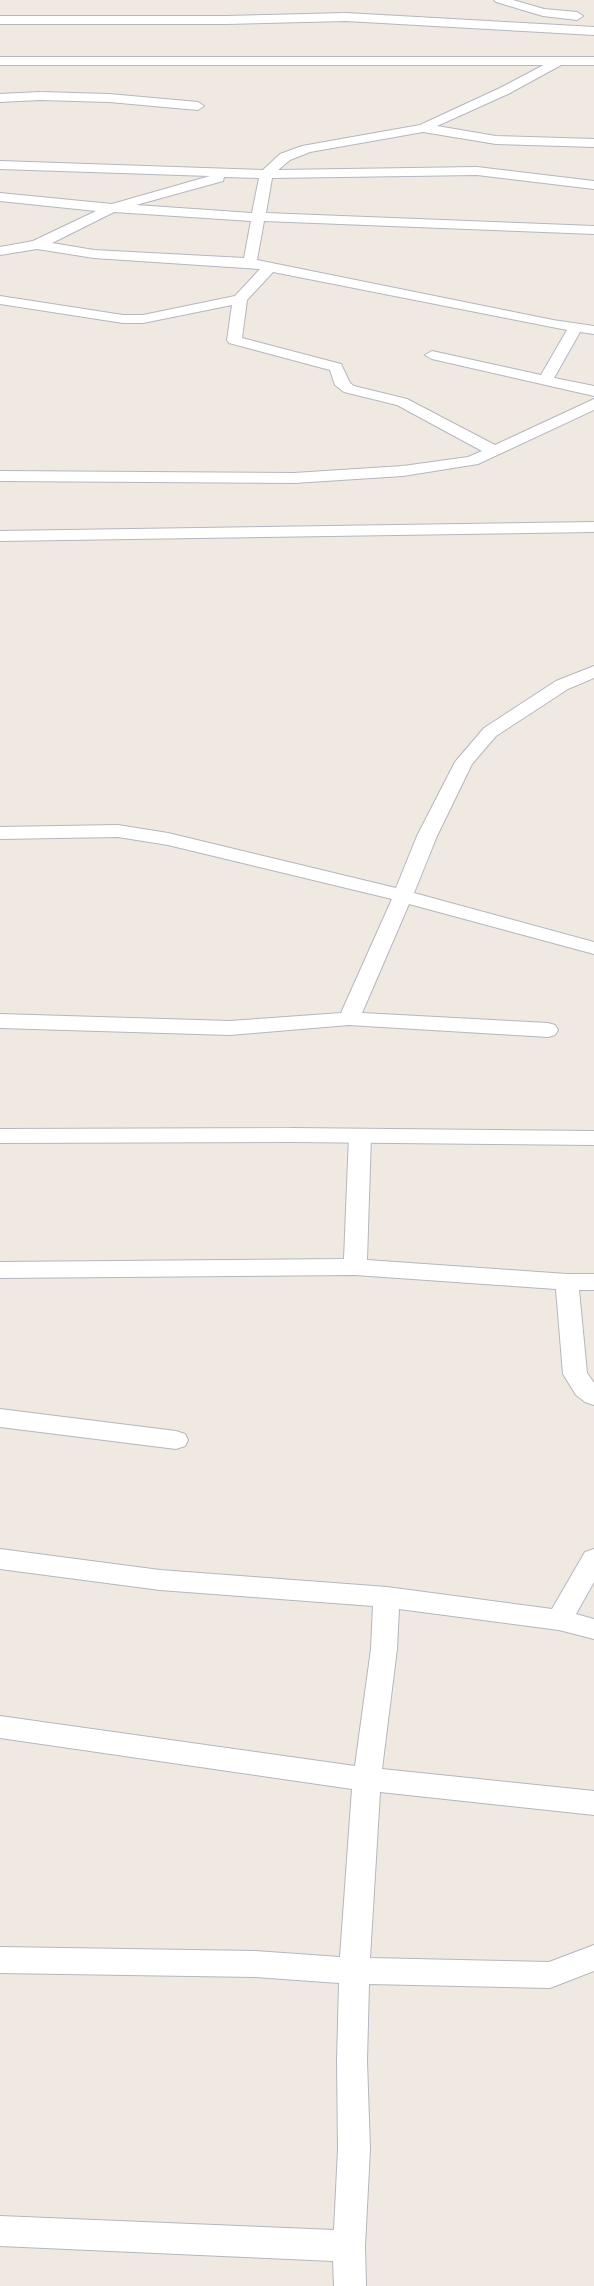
<!DOCTYPE html>
<style>
body{margin:0}
canvas{display:block;background:#efe9e1}
</style>
<canvas width="594" height="2286"></canvas>
<script>
const context = document.querySelector('canvas').getContext('2d');
context.lineJoin = 'round';
const shape = rows => new Path2D(rows.map(r => 'M' + r).join(''));
function stroke(path, color, width, dash) { context.strokeStyle = color; context.lineWidth = width; context.lineCap = dash ? 'butt' : 'round'; context.setLineDash(dash || []); context.stroke(path); }
function paint(path, color) { context.fillStyle = color; context.fill(path, 'evenodd'); }
const street = shape([
 [494,0,513,0,544,9,577,12,583,16,577,20,543,16,496,2,494,0],
 [346,13,594,27,594,35,346,21,226,24,0,24,0,16,226,16,346,13],
 [559,57,565,61,563,64,508,94,437,126,496,136,594,139,594,147,496,144,423,132,310,152,290,160,278,170,477,167,594,181,594,189,477,175,272,178,266,213,594,226,594,234,264,221,257,260,553,320,594,326,594,334,580,332,554,378,594,386,594,396,432,359,425,355,432,351,541,375,567,330,273,272,247,300,242,338,341,364,350,383,354,386,407,399,495,445,594,399,594,410,478,464,403,476,294,483,0,481,0,471,294,473,403,466,468,457,482,451,397,405,344,392,335,385,330,370,229,343,227,340,232,305,143,323,123,323,0,304,0,296,123,315,143,315,235,296,260,269,94,258,37,249,0,255,0,247,33,241,96,211,0,201,0,193,112,204,210,176,0,169,0,161,263,170,280,154,302,146,420,125,500,88,559,57],
 [224,177,259,178,252,213,136,205,223,181,224,177],
 [114,212,251,221,244,258,94,250,52,243,114,212],
 [40,92,109,94,198,102,204,106,198,110,109,102,40,100,0,102,0,94,40,92],
 [594,522,594,532,0,541,0,531,594,522],
 [594,666,594,678,568,689,496,736,472,764,437,836,414,893,594,942,594,954,409,904,362,1013,548,1023,555,1025,558,1030,555,1035,548,1037,349,1025,230,1035,0,1028,0,1014,230,1021,341,1013,392,899,168,845,118,837,0,839,0,827,118,825,168,833,396,888,417,836,455,762,484,728,556,681,594,666],
 [360,1129,368,1131,371,1136,367,1260,567,1274,594,1274,594,1290,579,1290,587,1373,594,1383,594,1405,585,1402,576,1395,563,1374,556,1289,355,1275,0,1278,0,1262,344,1259,349,1136,352,1131,360,1129],
 [0,1409,176,1431,185,1434,188,1440,185,1446,176,1449,0,1427,0,1409],
 [0,1549,160,1570,387,1587,552,1609,585,1552,594,1549,594,1582,576,1614,594,1619,594,1639,559,1630,399,1609,397,1649,382,1769,594,1791,594,1815,380,1792,370,1958,549,1962,594,1945,594,1971,550,1988,369,1984,367,2061,370,2149,365,2246,366,2286,334,2286,333,2261,0,2246,0,2216,334,2230,338,2149,337,2061,339,1983,255,1977,0,1973,0,1947,255,1951,340,1957,352,1789,0,1738,0,1716,355,1766,371,1649,373,1606,160,1590,0,1569,0,1549]
]);
const secondary = shape([
 [0,57,594,57,594,65,0,65,0,57],
 [292,1128,594,1131,594,1145,292,1142,0,1143,0,1129,292,1128]
]);
stroke(street, '#b4b7c1', 2);
stroke(secondary, '#b4b7c1', 2);
paint(street, '#fff');
paint(secondary, '#fff');
</script>
